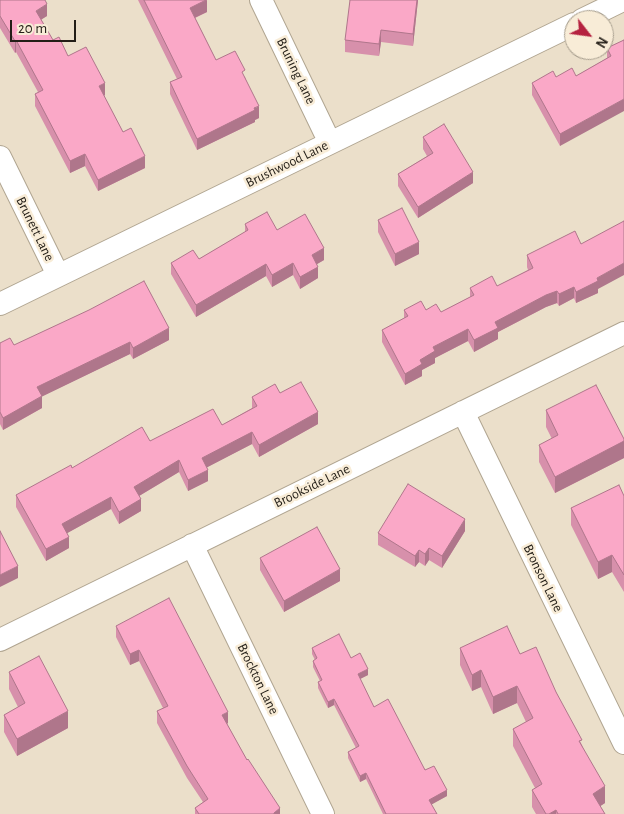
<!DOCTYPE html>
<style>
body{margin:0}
#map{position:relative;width:624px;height:814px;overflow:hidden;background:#ebdfca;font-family:"Alegreya Sans",sans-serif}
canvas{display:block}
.north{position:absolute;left:564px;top:10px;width:50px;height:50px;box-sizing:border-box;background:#f8ecd7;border:1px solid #a39a8a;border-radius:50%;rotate:120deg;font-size:14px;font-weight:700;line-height:20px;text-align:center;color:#231e17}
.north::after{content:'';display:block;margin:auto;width:18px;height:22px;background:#b52240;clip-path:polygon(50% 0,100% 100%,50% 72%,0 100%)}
.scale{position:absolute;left:10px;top:20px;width:66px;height:22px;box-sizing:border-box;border:2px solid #231e17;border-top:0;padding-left:6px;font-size:15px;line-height:18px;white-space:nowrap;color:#231e17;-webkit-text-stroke:4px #f8ecd7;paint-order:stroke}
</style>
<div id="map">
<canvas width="624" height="814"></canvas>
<div class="north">N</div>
<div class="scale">20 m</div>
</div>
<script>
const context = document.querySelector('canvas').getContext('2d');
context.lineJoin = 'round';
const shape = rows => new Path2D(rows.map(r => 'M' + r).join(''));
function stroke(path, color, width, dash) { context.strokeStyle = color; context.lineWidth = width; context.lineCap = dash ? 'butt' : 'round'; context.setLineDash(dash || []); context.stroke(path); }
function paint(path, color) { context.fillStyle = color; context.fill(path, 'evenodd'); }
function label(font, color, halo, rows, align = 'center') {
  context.font = font + ' "Alegreya Sans",sans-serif'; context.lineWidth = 5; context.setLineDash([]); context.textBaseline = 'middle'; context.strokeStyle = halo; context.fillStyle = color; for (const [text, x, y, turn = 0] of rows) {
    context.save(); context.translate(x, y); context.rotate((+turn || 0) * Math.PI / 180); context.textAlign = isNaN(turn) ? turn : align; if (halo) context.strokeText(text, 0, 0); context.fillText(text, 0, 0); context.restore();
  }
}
const minor = shape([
 [261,0,330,143],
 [582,20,623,0],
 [0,157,58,275],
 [0,304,574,24],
 [463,412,624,743],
 [192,545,323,814],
 [0,640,624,333]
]);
stroke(minor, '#b0a591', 24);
stroke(minor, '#fff', 22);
paint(shape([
 [0,0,47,16,41,19,53,40,105,95,104,96,123,132,145,168,98,191,85,166,70,173,35,106,35,94,38,92,16,52,15,53,0,28],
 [138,0,207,0,207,12,195,18,216,60,245,77,259,118,255,120,255,122,197,150,170,94,170,82,177,79],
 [418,0,413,46,381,42,379,56,345,52,345,40],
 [624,40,560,146,532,95,532,83,556,77,576,76,607,58,607,48],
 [423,137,473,183,418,218,398,186,398,174,427,156,423,149],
 [378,220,419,254,395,266,378,232],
 [245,224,277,230,324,260,317,264,318,278,300,289,293,275,272,287,266,276,196,317,171,274,171,263,199,259,245,232],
 [527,255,598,289,598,293,576,303,574,298,559,306,557,303,546,307,498,332,498,339,474,352,468,341,435,358,435,363,422,370,422,376,405,385,382,342,382,330,404,318,404,310,426,310,441,312,470,297,470,288,497,286,528,270,527,267],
 [169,340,133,359,130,354,42,396,42,408,3,430,0,424,0,343,14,345],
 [280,393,318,424,259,457,252,444,207,467,208,481,188,491,179,472,139,496,141,511,119,524,111,509,67,533,69,548,46,561,16,507,16,495,72,468,150,441,222,425,252,408,252,397],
 [546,410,624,439,624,458,555,493,539,462,539,445,552,439,546,427],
 [624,496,624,592,612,572,598,579,571,525,571,508],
 [465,531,442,568,429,560,425,566,419,562,415,567,378,545,378,533],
 [260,558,340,581,284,612,260,570],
 [116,626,228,723,227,724,247,760,280,814,195,814,195,808,203,802,187,778,157,723,157,711,163,708,139,661,130,665,116,637],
 [312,648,351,658,368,675,360,679,374,707,447,796,431,804,437,814,383,814,366,779,360,782,348,758,348,752,356,748,334,705,328,708,318,688,318,682,320,681,313,667,313,661,315,660,312,654],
 [460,648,520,654,556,692,582,745,605,803,600,806,605,814,536,814,532,807,532,790,535,788,513,746,513,729,526,722,517,703,493,714,481,687,472,691,460,665],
 [9,672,68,728,17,756,4,732,4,715,18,707,9,689]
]), '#d790ab');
paint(shape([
 [207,0,207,12,190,20,190,8],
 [417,0,418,0,413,46,413,34],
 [47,4,47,16,36,23,36,11],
 [381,30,381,42,379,56,379,44],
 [16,40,16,52,15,53,15,41],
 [105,83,105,95,99,98,99,86],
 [624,99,624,111,560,146,560,134],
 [259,106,259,118,255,120,255,122,197,150,197,139],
 [85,154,85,166,70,173,70,161],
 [145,156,145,168,98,191,98,180],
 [473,172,473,183,418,218,418,207],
 [419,242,419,254,395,266,395,254],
 [324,248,324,260,312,267,312,255],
 [293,263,293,275,272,287,272,275],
 [624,263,624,275,598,289,598,293,576,303,576,292,597,278],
 [266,264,266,276,196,317,196,305],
 [318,267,318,278,300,289,300,277],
 [574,287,574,298,559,306,559,294],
 [557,291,557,303,546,307,498,332,498,339,474,352,474,340,495,322,546,295],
 [169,328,169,340,133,359,133,348],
 [468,329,468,341,435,358,435,363,422,370,422,376,405,385,405,374,433,347],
 [130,342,130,354,37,399,37,387],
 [42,396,42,408,3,430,3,418],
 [318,412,318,424,259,457,259,445],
 [252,432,252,444,202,470,202,458],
 [624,441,624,458,555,493,555,477],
 [179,460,179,472,134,499,134,487],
 [208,470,208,481,188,491,188,480],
 [111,497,111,509,62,536,62,524],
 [141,499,141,511,119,524,119,512],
 [465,519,465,531,442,568,442,556],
 [69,537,69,548,46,561,46,549],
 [429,548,429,560,425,566,425,554],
 [419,550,419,562,415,567,415,556],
 [612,555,612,572,598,579,598,562],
 [18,566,18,578,0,587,0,575],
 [340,569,340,581,284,612,284,601],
 [139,650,139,661,130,665,130,654],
 [368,669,368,675,358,680,358,674],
 [481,670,481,687,472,691,472,675],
 [517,686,517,703,493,714,493,697],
 [334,699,334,705,328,708,328,702],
 [68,711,68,728,17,756,17,739],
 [228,712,228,723,222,726,222,715],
 [366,773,366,779,360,782,360,776],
 [605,786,605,803,593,811,593,794],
 [447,790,447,796,429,806,429,800],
 [280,808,280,814,274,814,274,813],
 [556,810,556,814,549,814]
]), '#af768b');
const building = shape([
 [0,0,45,0,47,4,36,11,53,40,59,37,68,56,86,47,105,83,99,86,123,132,131,128,145,156,98,180,85,154,70,161,35,94,43,90,16,40,15,41,0,16,0,0],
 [144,0,206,0,190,8,216,60,235,51,245,70,242,72,259,106,254,108,255,110,197,139,170,82,182,77,144,0],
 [350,0,417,0,413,34,381,30,379,44,345,40,350,0],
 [624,40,624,99,560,134,532,83,553,71,556,77,572,68,576,76,611,56,607,48,624,40],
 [444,124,473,172,418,207,398,174,433,153,423,137,444,124],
 [402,208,419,242,395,254,378,220,402,208],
 [267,212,277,230,305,214,324,248,312,255,318,267,300,277,293,263,272,275,266,264,196,305,171,263,193,250,199,259,248,230,245,224,267,212],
 [624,221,624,263,597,278,598,281,576,292,574,287,559,294,557,291,546,295,495,322,498,328,474,340,468,329,433,347,435,351,420,360,422,364,405,374,382,330,408,316,404,310,421,301,426,310,436,304,441,312,474,295,470,288,492,276,497,286,533,268,527,255,575,231,581,244,624,221],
 [144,281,169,328,133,348,130,342,37,387,42,396,3,418,0,412,0,343,10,338,14,345,89,310,144,281],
 [301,382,318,412,259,445,252,432,202,458,208,470,188,480,179,460,134,487,141,499,119,512,111,497,62,524,69,537,46,549,16,495,71,465,72,468,142,427,150,441,213,409,222,425,257,406,252,397,275,384,280,393,301,382],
 [596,385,624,439,624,441,555,477,539,445,558,435,546,410,596,385],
 [408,484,465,519,442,556,429,548,425,554,419,550,415,556,378,533,408,484],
 [619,485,624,496,624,575,612,555,598,562,571,508,619,485],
 [317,527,340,569,284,601,260,558,317,527],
 [0,531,18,566,0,575,0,531],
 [169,598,228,712,222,715,247,760,248,759,280,808,274,813,274,814,199,814,195,808,208,799,187,766,157,711,168,706,139,650,130,654,116,626,169,598],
 [507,626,520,654,536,647,556,692,582,740,579,741,605,786,593,794,605,814,558,814,556,810,549,814,546,814,532,790,542,784,513,729,533,718,517,686,493,697,481,670,472,675,460,648,507,626],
 [339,634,351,658,360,653,368,669,358,674,374,707,388,699,425,770,434,766,447,790,429,800,437,814,386,814,366,773,360,776,348,752,359,746,334,699,328,702,318,682,322,680,313,661,317,658,312,648,339,634],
 [39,656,68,711,17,739,4,715,25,703,9,672,39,656]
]);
paint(building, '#faa8c7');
stroke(building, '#af768b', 1);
label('14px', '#231e17', '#f8ecd7', [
 ["Bruning Lane",296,71,64],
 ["Brushwood Lane",287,164,-26],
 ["Brunett Lane",35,229,64],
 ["Brookside Lane",312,486,-26],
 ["Bronson Lane",543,578,64],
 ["Brockton Lane",258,679,64]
]);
</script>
